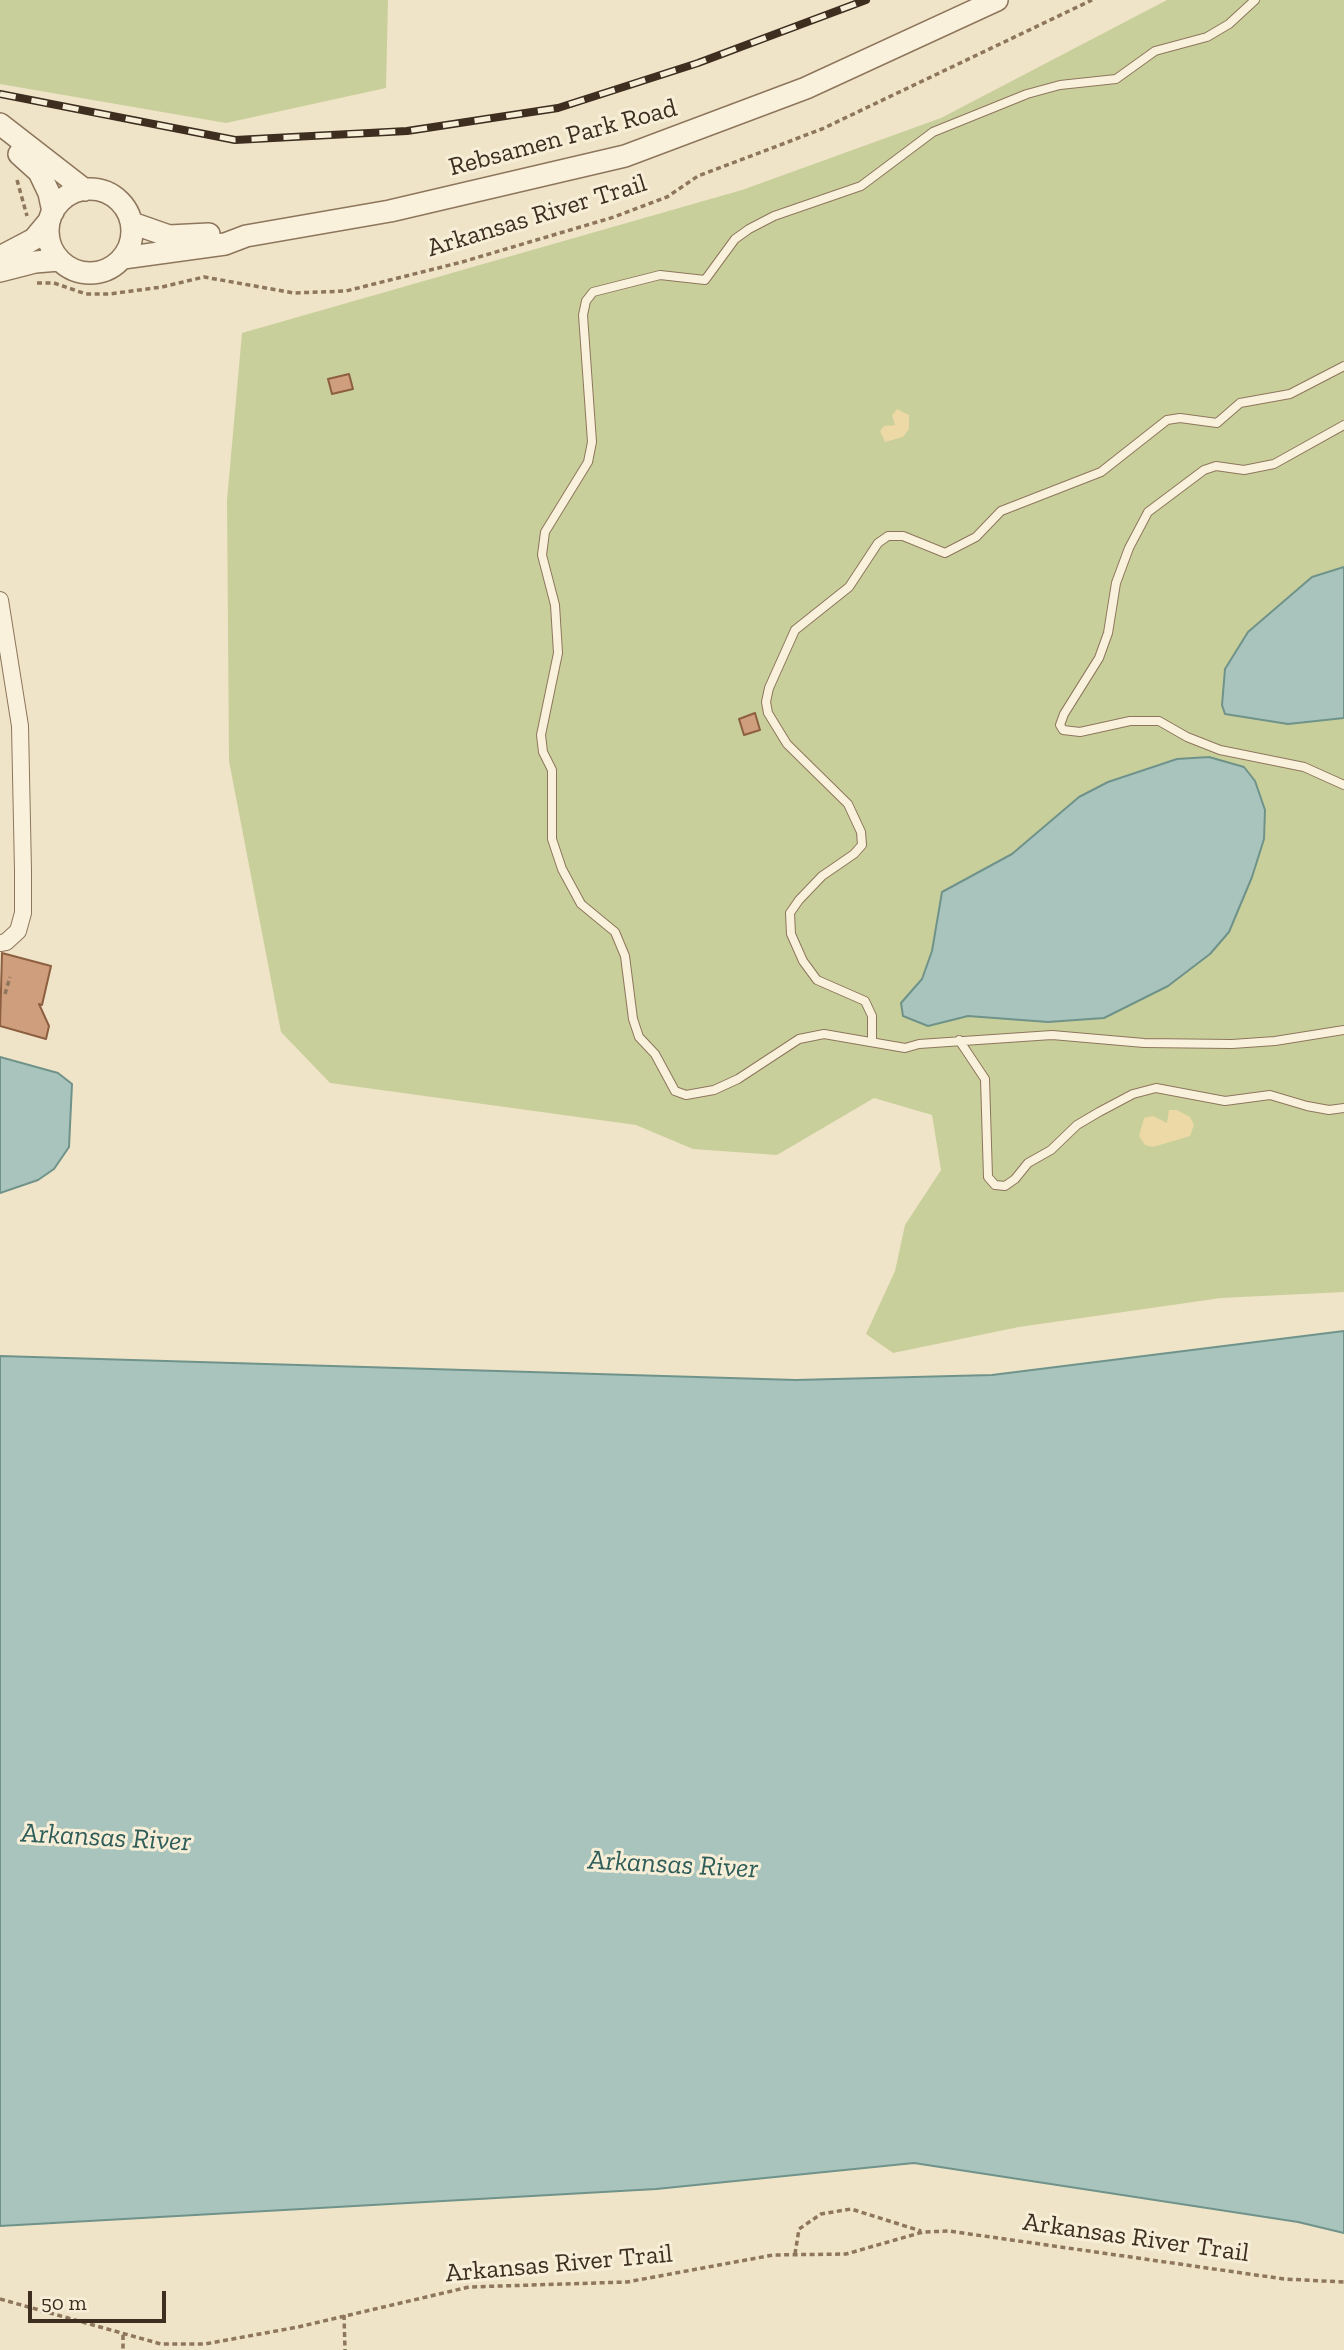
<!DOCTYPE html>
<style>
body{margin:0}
#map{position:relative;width:1344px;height:2350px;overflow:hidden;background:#f0e4c8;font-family:"Zilla Slab",serif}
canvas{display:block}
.scale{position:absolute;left:28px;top:2291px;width:138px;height:32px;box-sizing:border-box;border:4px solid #3d2e20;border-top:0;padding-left:9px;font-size:21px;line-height:24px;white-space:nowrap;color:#3d2e20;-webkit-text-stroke:5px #f7eed8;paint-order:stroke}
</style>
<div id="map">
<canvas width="1344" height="2350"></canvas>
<div class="scale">50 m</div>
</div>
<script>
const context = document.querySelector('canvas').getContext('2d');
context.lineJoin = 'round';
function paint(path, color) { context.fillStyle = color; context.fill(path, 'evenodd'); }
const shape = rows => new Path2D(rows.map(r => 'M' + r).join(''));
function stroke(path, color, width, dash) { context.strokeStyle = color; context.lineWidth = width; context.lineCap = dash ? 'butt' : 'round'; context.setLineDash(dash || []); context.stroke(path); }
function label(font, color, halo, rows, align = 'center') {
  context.font = font + ' "Zilla Slab",serif'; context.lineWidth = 6; context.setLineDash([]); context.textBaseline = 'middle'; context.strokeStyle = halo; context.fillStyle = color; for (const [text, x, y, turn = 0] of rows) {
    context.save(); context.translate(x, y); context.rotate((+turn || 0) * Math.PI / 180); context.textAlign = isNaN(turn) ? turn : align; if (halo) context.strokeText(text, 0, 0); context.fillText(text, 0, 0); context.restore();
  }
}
paint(shape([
 [0,0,388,0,386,88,226,123,0,84],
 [1167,0,1344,0,1344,1292,1221,1298,1019,1327,893,1353,866,1334,895,1271,905,1225,941,1170,932,1115,874,1098,777,1155,693,1149,636,1125,330,1083,281,1032,229,761,227,500,242,333,742,190,941,118]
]), '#c9cf9b');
paint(shape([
 [897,409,909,415,909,429,903,437,885,442,880,431,884,426,895,425,892,415],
 [1169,1110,1177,1110,1190,1117,1194,1125,1190,1136,1153,1147,1145,1145,1139,1136,1144,1118,1153,1116,1167,1123]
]), '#ecd9a5');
const water = shape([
 [1344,567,1344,718,1288,724,1225,714,1222,705,1225,669,1248,632,1312,577,1344,567],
 [1209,757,1244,767,1255,781,1265,810,1264,839,1252,877,1229,932,1210,954,1168,986,1104,1018,1048,1022,968,1016,928,1026,903,1016,901,1003,922,979,932,951,942,892,1012,854,1079,797,1108,782,1177,759,1209,757],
 [0,1057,58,1073,72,1084,69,1147,54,1169,38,1180,0,1193,0,1057],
 [1344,1331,1344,2233,1298,2222,914,2163,656,2189,0,2226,0,1356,796,1380,992,1375,1344,1331]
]);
paint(water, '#a9c4bc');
stroke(water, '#6f938a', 2);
const building = shape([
 [349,374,353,389,332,394,328,379,349,374],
 [755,713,760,730,744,735,739,719,755,713],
 [2,953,51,966,42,1005,39,1004,49,1026,46,1039,0,1026,2,953]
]);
paint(building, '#cf9f7d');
stroke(building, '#8d5f41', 2);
const service = shape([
 [1255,0,1229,24,1207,37,1155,51,1116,79,1060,85,1027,94,933,132,861,186,774,216,749,229,735,239,705,280,660,275,593,292,586,301,583,315,592,442,588,462,545,532,542,555,555,605,558,653,541,735,543,752,552,770,552,839,562,869,581,904,615,932,625,956,633,1019,639,1037,655,1054,675,1091,686,1095,714,1090,738,1079,799,1039,824,1034,905,1048,919,1044,1052,1035,1144,1043,1232,1044,1275,1041,1344,1030],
 [1344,425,1274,464,1244,470,1216,466,1204,470,1148,512,1129,548,1116,583,1108,633,1099,658,1064,714,1060,725,1063,730,1080,732,1130,721,1159,721,1187,737,1220,750,1304,767,1344,785],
 [959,1040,985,1079,988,1177,995,1185,1005,1186,1015,1179,1028,1163,1051,1150,1077,1125,1099,1112,1133,1094,1156,1088,1225,1101,1270,1095,1307,1106,1329,1110,1344,1108],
 [872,1041,872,1016,865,1001,817,980,803,961,791,934,790,913,799,900,822,876,854,854,862,845,861,832,848,804,787,744,768,713,766,702,769,688,795,630,849,587,878,543,888,536,903,536,945,553,976,537,1001,511,1101,472,1167,420,1180,418,1217,423,1240,403,1290,394,1344,366]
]);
const minor = shape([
 [0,600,20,726,23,871,23,913,18,931,6,942,0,943]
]);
const tertiary = shape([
 [0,124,85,190],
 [19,154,39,172,49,193,53,212],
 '48 231a42 42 0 1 1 84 0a42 42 0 1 1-84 0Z',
 [132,223,169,236,209,234],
 [0,257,34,239,49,221],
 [123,258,225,244,246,236,390,211,625,156,806,88,997,0],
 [0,271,35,262,59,260]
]);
stroke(service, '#8d765c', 10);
stroke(minor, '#8d765c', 18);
stroke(tertiary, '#8d765c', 24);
stroke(shape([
 [17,180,27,216],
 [37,283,54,283,86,294,109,294,162,287,204,277,294,293,346,291,462,262,614,217,667,197,698,176,822,129,1092,0],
 [5,994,10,977],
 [795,2254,799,2229,821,2214,851,2209,921,2231],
 [0,2299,161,2344,205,2344,298,2327,469,2287,627,2282,773,2255,846,2254,923,2232,949,2231,1284,2279,1344,2282],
 [344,2315,345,2350],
 [123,2335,123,2350]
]), '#8d765c', 3.5, [5, 3.5]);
stroke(service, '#faf1dc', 8);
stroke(minor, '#faf1dc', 16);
stroke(tertiary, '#faf1dc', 21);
const rail = shape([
 [0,94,235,140,407,131,558,108,698,63,866,0]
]);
stroke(rail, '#3d2e20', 8);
stroke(rail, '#f7eed8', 5, [16]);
label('26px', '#3d2e20', '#f7eed8', [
 ["Rebsamen Park Road",563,138,-15],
 ["Arkansas River Trail",537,216,-17],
 ["Arkansas River Trail",1136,2238,8],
 ["Arkansas River Trail",559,2264,-5]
]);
label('italic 28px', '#2f5d5a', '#f7eed8', [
 ["Arkansas River",106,1838,3],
 ["Arkansas River",673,1865,3]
]);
</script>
